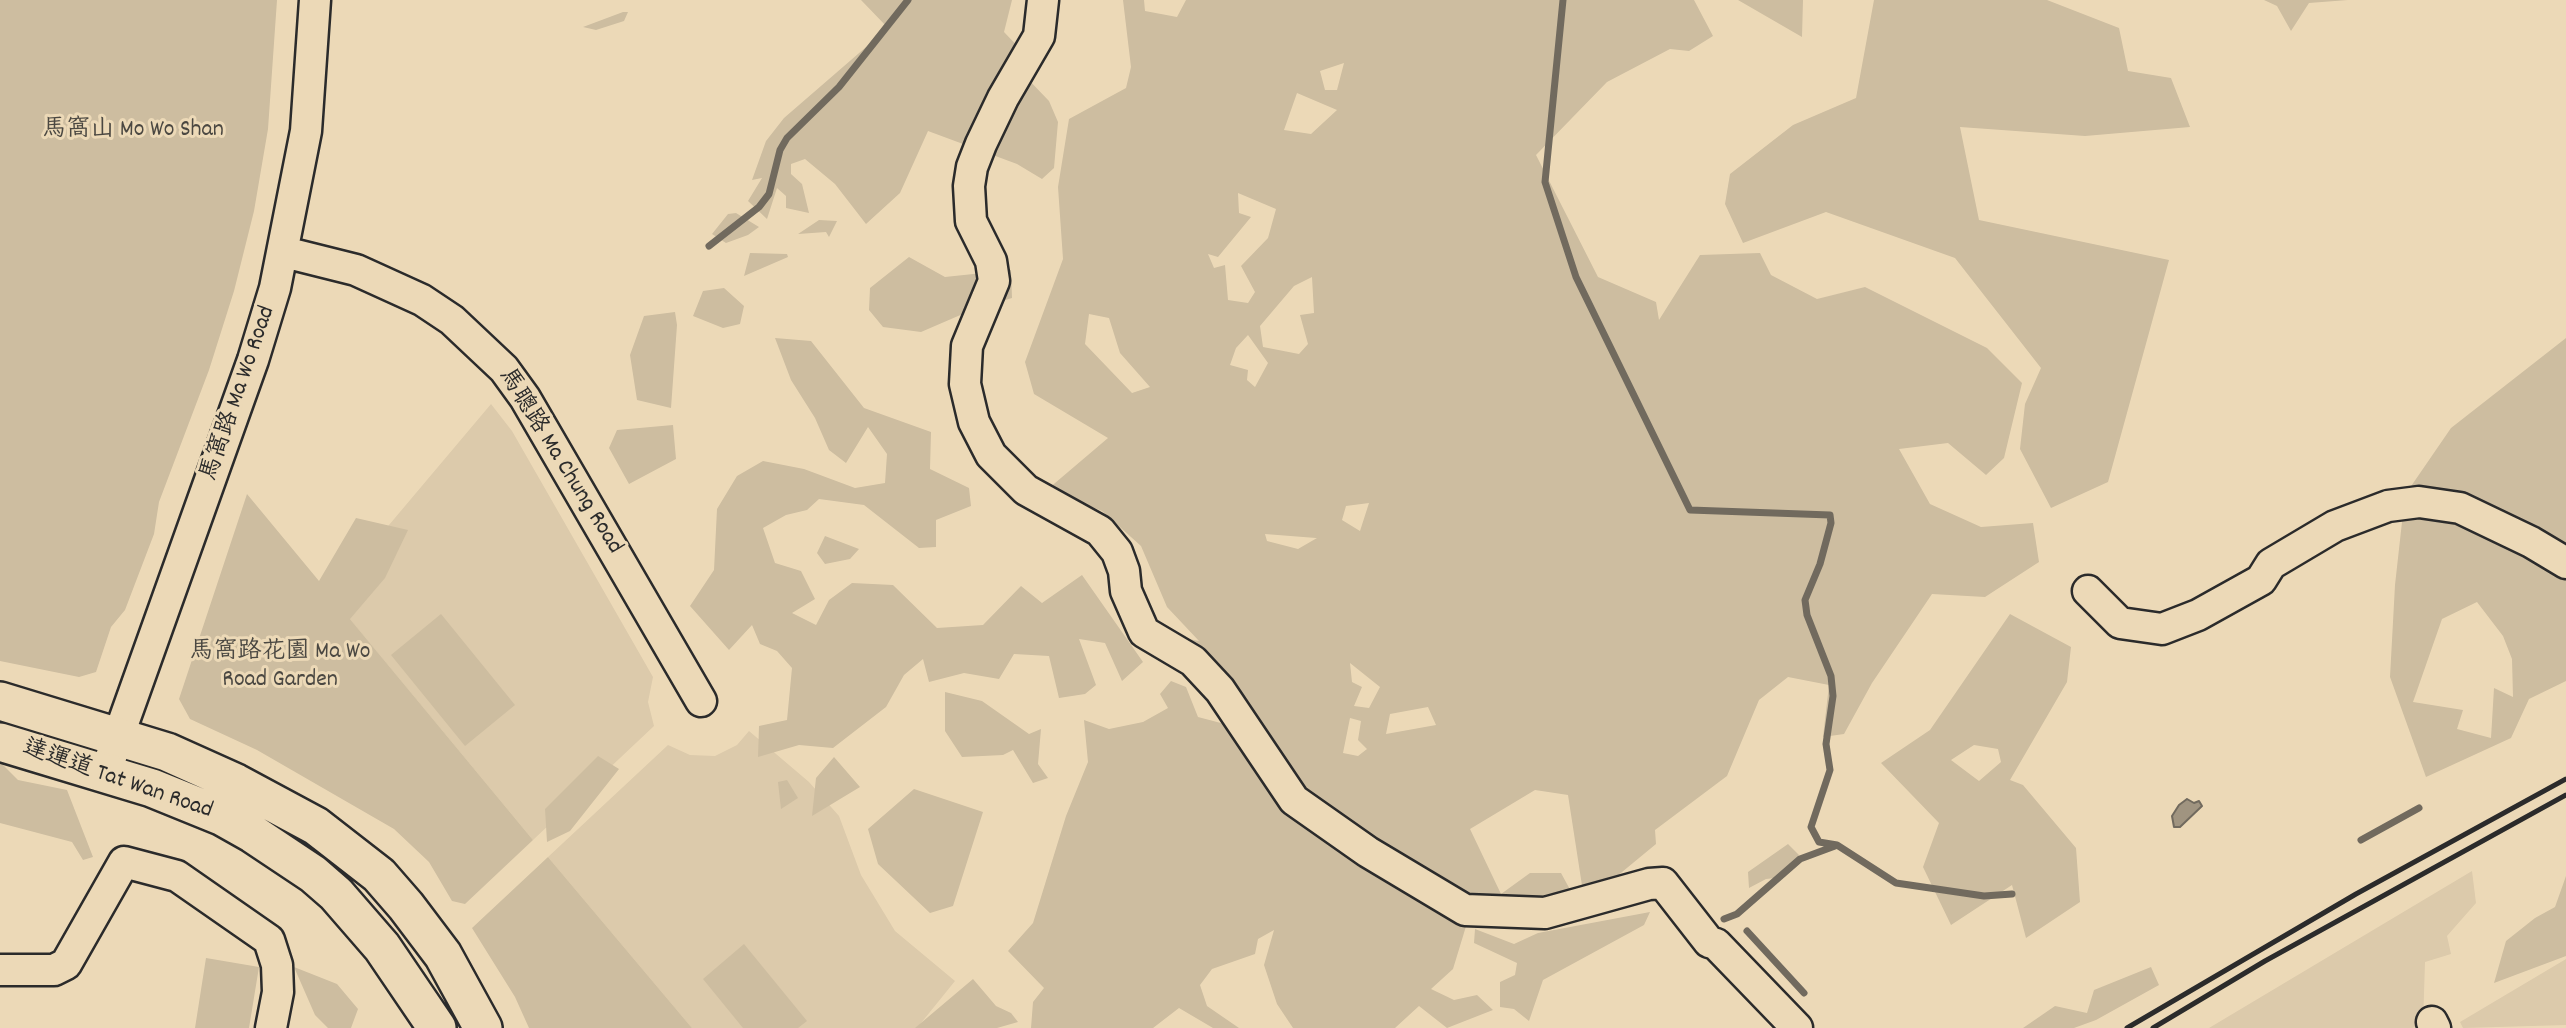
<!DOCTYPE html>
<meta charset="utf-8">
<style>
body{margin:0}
canvas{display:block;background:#ecd9b7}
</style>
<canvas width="2566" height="1028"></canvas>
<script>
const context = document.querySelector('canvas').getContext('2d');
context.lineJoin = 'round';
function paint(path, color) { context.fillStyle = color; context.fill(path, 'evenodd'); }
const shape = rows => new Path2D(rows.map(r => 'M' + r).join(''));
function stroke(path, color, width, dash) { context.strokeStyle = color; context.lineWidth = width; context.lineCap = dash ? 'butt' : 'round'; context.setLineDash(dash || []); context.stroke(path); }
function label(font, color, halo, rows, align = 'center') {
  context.font = font + ' Dekko,"LXGW WenKai TC",sans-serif'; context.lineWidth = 6; context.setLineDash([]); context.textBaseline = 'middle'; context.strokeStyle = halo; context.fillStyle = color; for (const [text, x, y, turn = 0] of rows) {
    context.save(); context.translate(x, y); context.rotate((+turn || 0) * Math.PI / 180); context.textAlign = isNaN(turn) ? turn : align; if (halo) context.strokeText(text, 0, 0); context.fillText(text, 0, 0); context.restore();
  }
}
paint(shape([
 [491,404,512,431,653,677,648,702,654,726,533,840,330,595],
 [749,731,809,782,839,816,861,875,895,931,955,981,917,1028,692,1028,548,857,668,745,690,755,715,756,737,745],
 [2472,871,2476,903,2447,936,2451,954,2425,962,2423,1025,2412,1028,2209,1028],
 [2566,959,2566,1025,2463,1028,2460,1022]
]), '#dccaab');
paint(shape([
 [0,0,277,0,268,129,254,211,234,291,209,370,159,502,154,534,125,610,111,627,96,672,79,677,0,661],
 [861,0,1012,0,1004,32,1025,54,1024,75,1049,101,1058,122,1054,168,1042,179,1017,164,928,131,900,193,866,224,835,184,805,159,791,164,791,174,802,184,809,213,786,208,786,196,777,188,767,219,748,201,762,178,752,180,766,141,784,118,888,28],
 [1123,0,1144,0,1145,11,1177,17,1186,0,1694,0,1713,36,1689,51,1670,49,1607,82,1536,155,1598,277,1656,302,1659,320,1700,255,1760,253,1771,275,1817,299,1865,287,1987,348,2022,383,2004,458,1986,475,1948,443,1899,449,1930,504,1981,527,2033,523,2039,562,1985,597,1932,594,1872,683,1844,734,1823,737,1829,685,1788,677,1759,700,1727,776,1655,830,1656,844,1616,877,1583,892,1568,795,1535,790,1470,829,1501,894,1530,873,1561,873,1579,906,1467,923,1453,969,1431,989,1454,1000,1477,995,1493,1010,1447,1028,1419,1006,1395,1028,1293,1028,1277,1004,1264,965,1274,930,1258,939,1255,954,1212,969,1200,985,1207,1006,1239,1028,1213,1028,1179,1008,1153,1028,1031,1028,1033,1002,1044,988,1008,951,1033,923,1066,816,1088,762,1084,720,1109,729,1143,722,1168,708,1160,694,1171,681,1186,687,1198,717,1236,727,1159,633,1199,641,1167,607,1141,546,1102,511,1048,489,1108,438,1034,394,1025,362,1063,259,1058,187,1069,119,1126,88,1131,67],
 [1344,63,1337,90,1325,90,1320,71],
 [1297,93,1337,110,1311,134,1284,130],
 [1238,193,1276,209,1268,238,1241,266,1255,292,1248,303,1228,300,1225,265,1214,268,1208,254,1218,257,1251,217,1239,213],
 [1312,277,1314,313,1300,315,1308,344,1299,354,1263,347,1260,326,1294,286],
 [1089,314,1109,318,1120,353,1150,387,1132,393,1085,344],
 [1248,335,1268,363,1255,387,1247,380,1248,370,1230,365,1236,348],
 [1369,503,1360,531,1342,520,1346,506],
 [1265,534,1316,538,1317,538,1298,549,1267,541],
 [1350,663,1380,687,1369,708,1354,706,1362,687,1352,682],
 [1428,707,1436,725,1386,734,1390,714],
 [1350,718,1361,721,1358,740,1367,749,1358,756,1343,753],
 [1738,0,1803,0,1802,37],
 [1874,0,2047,0,2119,28,2128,71,2171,78,2190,127,2085,136,1960,127,1979,220,2169,260,2108,482,2051,508,2020,449,2025,404,2041,368,1955,258,1826,212,1743,243,1725,204,1730,174,1793,125,1856,98],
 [2264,0,2348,0,2309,3,2291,31,2277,6],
 [623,12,628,12,624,21,596,30,583,27],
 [736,213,759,227,748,235,726,243,712,234,728,214],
 [819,220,837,221,829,237,826,232,798,234],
 [750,253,787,254,788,257,744,276],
 [909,257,945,277,1011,270,1012,298,972,310,921,332,883,327,869,310,870,288],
 [724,288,744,306,740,324,723,328,693,316,703,291],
 [675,312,677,325,671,408,637,400,630,355,644,316],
 [775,338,811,341,864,408,931,432,930,469,969,488,971,506,936,520,936,547,919,548,864,505,819,499,807,510,786,515,763,528,775,563,801,571,815,599,792,613,816,625,829,600,852,583,893,585,937,628,983,625,1021,586,1042,603,1082,575,1143,662,1122,681,1105,643,1079,639,1096,685,1085,694,1059,698,1049,656,1014,654,999,679,964,673,929,682,923,659,904,675,886,707,833,748,799,745,758,757,759,726,787,720,792,668,777,651,760,644,752,625,729,650,690,606,714,570,717,509,737,476,763,461,804,469,855,488,885,483,887,454,868,427,846,463,829,450,815,418,791,380],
 [2566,338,2566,681,2529,699,2511,738,2426,777,2390,677,2395,585,2405,495,2451,428],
 [2477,602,2503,636,2512,659,2513,697,2494,688,2491,738,2457,729,2463,710,2413,702,2442,619],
 [673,425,676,459,629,484,609,448,617,430],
 [247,494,319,581,356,518,408,530,385,578,350,619,533,840,465,904,452,901,429,862,394,829,257,750,190,719,179,699],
 [825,536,859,549,850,559,825,564,817,553],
 [441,614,515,705,465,746,391,655],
 [2010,614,2071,647,2067,682,2010,780,2023,785,2076,848,2080,902,2026,938,2012,885,1951,925,1923,867,1939,823,1881,763,1930,730],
 [1974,745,1998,749,2001,762,1979,781,1951,760],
 [945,692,982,701,1029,734,1041,729,1038,764,1048,778,1033,783,1013,750,1003,755,962,757,945,731],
 [598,756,619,769,570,831,547,842,545,809],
 [834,757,860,787,812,816,816,778],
 [0,762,18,780,67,790,93,857,83,860,72,842,0,823],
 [787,780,798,798,781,809,778,782],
 [914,789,983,812,953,906,930,913,878,864,868,829],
 [1788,844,1799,855,1785,877,1766,879,1749,888,1748,872],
 [548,857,692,1028,529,1028,515,997,472,928],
 [2566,876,2566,956,2494,983,2506,941,2535,918,2555,907],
 [1650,912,1644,925,1543,980,1529,1021,1514,1009,1500,1007,1500,982,1515,975,1517,963,1474,943,1475,929,1514,944,1538,933],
 [744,944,807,1021,798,1028,743,1028,703,979],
 [206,958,259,967,249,1028,195,1028],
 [294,967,337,984,358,1009,351,1028,328,1028,315,1015],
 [2151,967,2159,985,2096,1020,2074,1028,2023,1028,2055,1006,2087,1013,2094,990],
 [973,979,996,1006,1011,1013,1018,1022,997,1028,915,1028]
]), '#cdbda0');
const water = shape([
 [2187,799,2194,803,2199,801,2202,806,2180,827,2174,827,2172,816,2179,805,2187,799]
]);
paint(water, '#a09480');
stroke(water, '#716a5e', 2);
stroke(shape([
 [1563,0,1545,182,1576,277,1690,510,1830,515,1831,523,1820,564,1805,600,1807,615,1831,676,1833,696,1826,744,1830,770,1811,827,1819,842,1837,845,1896,883,1984,896,2012,894],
 [709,246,759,207,769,194,780,150,787,138,839,87,908,0],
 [2361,840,2419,808],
 [1724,919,1737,914,1800,859,1835,846],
 [1747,931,1804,993]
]), '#716a5e', 7);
const minor = shape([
 [1043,0,1039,36,1003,98,981,144,972,167,969,186,971,221,991,261,994,281,967,346,965,384,974,422,991,455,1026,490,1100,531,1117,552,1124,571,1126,591,1144,632,1193,661,1220,690,1294,800,1368,852,1465,910,1545,913,1649,884,1663,883,1709,942,1716,944,1797,1028],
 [284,252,356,270,422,300,452,320,504,369,525,398,701,701],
 [2088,591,2120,623,2162,629,2198,615,2261,580,2271,564,2335,526,2388,506,2419,502,2460,508,2531,542,2566,563],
 [111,757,253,360,275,288,306,131,315,0],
 [0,970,54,970,66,964,124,862,177,876,269,940,277,965,278,992,271,1028],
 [2432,1022,2435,1028]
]);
const major = shape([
 [0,701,167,752,236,783,316,826,379,875,406,906,443,955,483,1028],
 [0,742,152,788,221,816,253,834,313,874,336,894,382,947,437,1028]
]);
stroke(minor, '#2b2b2b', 35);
stroke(major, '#2b2b2b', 42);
stroke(minor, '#ecd9b7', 30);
stroke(major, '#ecd9b7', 37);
stroke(shape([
 [2127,1028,2356,894,2566,779],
 [2153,1028,2265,961,2566,795]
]), '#2b2b2b', 5);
label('24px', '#4b4842', '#ecd9b7', [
 ["馬窩山 Mo Wo Shan",133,132],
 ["馬窩路花園 Ma Wo",280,654],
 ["Road Garden",280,682]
]);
label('24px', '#2b2b2b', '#ecd9b7', [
 ["馬窩路 Ma Wo Road",240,394,-71],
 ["馬聰路 Ma Chung Road",559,462,58],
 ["達運道 Tat Wan Road",117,781,19]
]);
</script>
